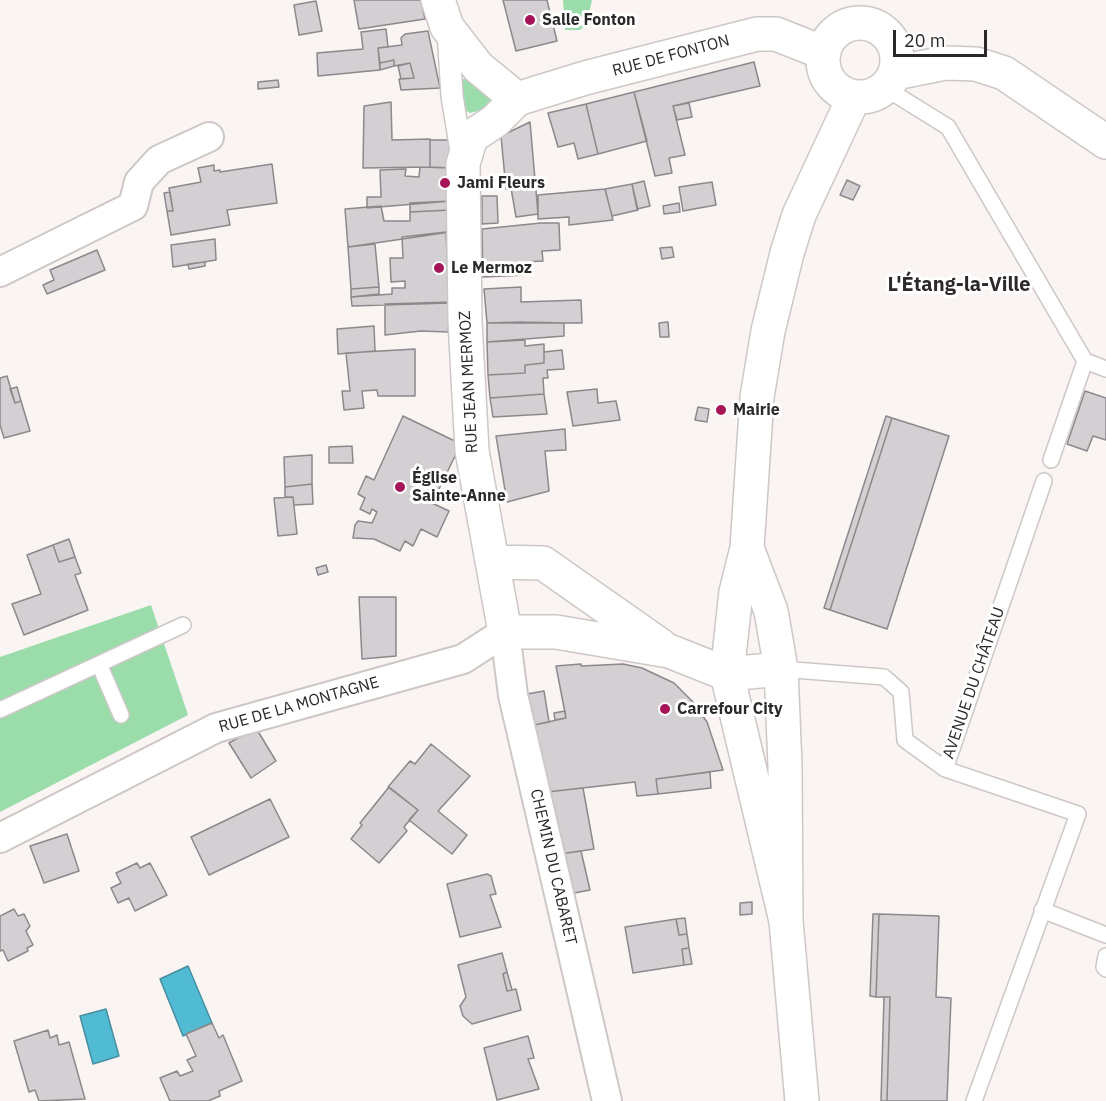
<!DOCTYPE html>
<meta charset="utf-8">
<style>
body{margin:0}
#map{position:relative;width:1106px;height:1101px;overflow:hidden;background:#faf4f2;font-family:"IBM Plex Sans",sans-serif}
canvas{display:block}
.scale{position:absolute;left:893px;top:30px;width:94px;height:27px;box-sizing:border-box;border:3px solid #2b2928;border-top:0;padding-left:8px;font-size:18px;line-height:21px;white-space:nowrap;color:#2b2928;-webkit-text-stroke:4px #fff;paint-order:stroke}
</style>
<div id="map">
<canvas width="1106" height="1101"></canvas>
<div class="scale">20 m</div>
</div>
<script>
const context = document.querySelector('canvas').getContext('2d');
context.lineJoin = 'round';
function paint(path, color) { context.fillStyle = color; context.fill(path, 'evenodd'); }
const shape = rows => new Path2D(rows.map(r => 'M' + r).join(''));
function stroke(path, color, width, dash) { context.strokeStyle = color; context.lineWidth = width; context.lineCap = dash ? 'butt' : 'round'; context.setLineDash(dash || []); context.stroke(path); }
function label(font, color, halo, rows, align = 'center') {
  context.font = font + ' "IBM Plex Sans",sans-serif'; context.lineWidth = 6; context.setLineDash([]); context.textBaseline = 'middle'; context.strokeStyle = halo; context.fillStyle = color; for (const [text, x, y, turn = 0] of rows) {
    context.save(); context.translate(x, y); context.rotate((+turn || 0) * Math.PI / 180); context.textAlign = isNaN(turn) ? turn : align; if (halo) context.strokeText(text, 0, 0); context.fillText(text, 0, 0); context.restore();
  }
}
paint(shape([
 [563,0,592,0,587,24,580,30,565,30],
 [457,79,466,79,500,105,470,113,461,108],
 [151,605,188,715,0,812,0,657]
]), '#9addaa');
const water = shape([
 [188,966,212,1023,183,1036,160,979,188,966],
 [106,1009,119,1056,93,1064,80,1016,106,1009]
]);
paint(water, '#50bbd3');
stroke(water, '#458fa0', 1.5);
const building = shape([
 [354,0,421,0,425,19,359,29,354,0],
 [503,0,547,0,557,41,516,51,503,0],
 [316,1,322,31,299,35,294,5,316,1],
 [386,29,388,47,378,48,380,70,318,76,317,53,363,49,361,32,386,29],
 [428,31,440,88,401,90,399,79,414,78,410,63,394,66,394,60,380,63,378,48,402,45,401,38,405,34,428,31],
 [394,60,394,66,380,70,380,63,394,60],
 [754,62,760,86,673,106,685,155,669,158,672,173,655,176,634,92,754,62],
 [410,63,414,78,401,79,398,66,410,63],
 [278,80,279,87,258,89,258,82,278,80],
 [634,92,647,141,598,154,586,104,634,92],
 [391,102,392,140,430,139,430,167,363,168,364,106,391,102],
 [689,103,692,117,677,120,673,106,689,103],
 [586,104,598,154,578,159,574,143,558,147,548,113,586,104],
 [530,122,538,214,516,217,511,188,506,189,501,136,530,122],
 [430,140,450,140,451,168,430,167,430,140],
 [272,164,277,203,227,210,230,225,171,235,167,211,173,211,169,188,201,182,198,168,214,165,214,171,220,170,220,172,272,164],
 [420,167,451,168,451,201,367,208,367,197,381,197,380,170,406,169,405,176,419,177,420,167],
 [847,180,860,186,853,200,840,195,847,180],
 [644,181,650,206,637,209,632,184,644,181],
 [712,182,716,205,683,211,679,187,712,182],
 [632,184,638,210,612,216,605,189,632,184],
 [605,189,613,220,569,225,569,217,538,219,538,195,605,189],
 [170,192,173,211,167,211,164,193,170,192],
 [482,196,497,196,498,223,482,224,482,196],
 [451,201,451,210,410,212,410,203,451,201],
 [679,203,680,212,664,214,663,206,679,203],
 [381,206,384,221,410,221,410,212,451,210,450,232,348,247,345,209,381,206],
 [541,223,559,223,560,250,542,251,543,261,524,262,525,275,483,277,482,229,541,223],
 [446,232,449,303,352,306,351,297,392,294,392,288,405,288,405,281,391,282,390,258,403,258,402,237,446,232],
 [215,239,216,260,173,267,171,245,215,239],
 [375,244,379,287,351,289,348,247,375,244],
 [672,247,674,257,662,259,660,248,672,247],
 [97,250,105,270,47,294,43,285,54,280,50,270,97,250],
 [205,262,205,266,189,269,188,264,205,262],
 [379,287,379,294,351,297,351,289,379,287],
 [521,287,521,302,581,300,582,323,487,323,484,289,521,287],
 [451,302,448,332,421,331,385,335,385,304,451,302],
 [522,322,564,323,564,336,487,342,487,323,522,322],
 [668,322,669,337,660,337,659,323,668,322],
 [374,326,375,351,338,354,337,329,374,326],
 [525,340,525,346,544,344,544,363,525,365,525,373,488,375,487,342,525,340],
 [415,349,415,396,378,396,377,390,362,391,364,408,344,410,342,391,350,391,346,353,415,349],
 [562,350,564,369,547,370,548,378,543,378,544,394,490,398,488,375,525,373,525,365,544,363,544,352,562,350],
 [7,376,15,403,21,401,30,431,4,438,0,425,0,378,7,376],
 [17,387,21,401,15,403,10,389,17,387],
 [597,389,598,403,616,401,620,420,573,426,567,392,597,389],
 [1085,391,1106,398,1106,440,1093,436,1087,451,1067,444,1085,391],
 [544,394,547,414,493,417,490,398,544,394],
 [698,407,709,409,707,422,695,420,698,407],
 [403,416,461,444,432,503,449,511,437,537,421,529,413,546,405,541,400,551,374,539,353,538,355,525,358,521,372,523,377,512,372,509,370,514,360,509,365,498,358,494,366,476,374,480,403,416],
 [886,416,892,418,830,610,824,608,886,416],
 [892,418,949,436,887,629,830,610,892,418],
 [565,429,566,450,545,451,549,491,507,502,496,436,565,429],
 [352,446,353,463,329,463,329,447,352,446],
 [312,455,312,484,285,487,284,457,312,455],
 [312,484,313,504,294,505,293,497,285,497,285,487,312,484],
 [293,497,297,534,278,536,274,498,293,497],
 [69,539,75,557,59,562,53,545,69,539],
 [53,545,59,562,75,557,81,573,75,575,88,610,24,635,12,604,41,594,27,555,53,545],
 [326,565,328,572,318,575,316,568,326,565],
 [359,597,396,597,396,656,362,659,359,597],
 [581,664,581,666,623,664,642,668,674,683,692,701,707,722,723,770,656,779,658,794,637,796,635,782,547,792,534,725,566,718,556,666,581,664],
 [544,691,549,722,534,725,527,694,544,691],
 [565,711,566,718,555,720,554,713,565,711],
 [256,728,276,761,251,778,229,743,256,728],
 [431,744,470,776,438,811,467,835,452,854,409,820,418,810,388,787,410,761,415,764,431,744],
 [710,772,711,788,658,794,656,779,710,772],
 [389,787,418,810,404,827,407,831,379,863,351,839,362,825,360,823,389,787],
 [583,788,594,849,560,854,547,792,583,788],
 [270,799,289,837,209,875,191,837,270,799],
 [67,834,79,871,44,883,30,846,67,834],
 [581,851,590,890,569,894,560,854,581,851],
 [137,863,140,868,150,863,167,895,135,911,129,898,118,903,111,888,121,883,116,873,137,863],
 [487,874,491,876,496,894,490,895,501,927,460,937,447,884,487,874],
 [752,902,752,914,740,915,740,903,752,902],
 [14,909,18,916,24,914,30,926,26,931,33,945,27,948,28,951,8,961,3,950,0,951,0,916,14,909],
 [873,914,879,914,876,997,870,996,873,914],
 [879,914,939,916,936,997,951,998,947,1101,887,1101,890,997,876,997,879,914],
 [685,918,687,934,679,935,676,919,685,918],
 [676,919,679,935,687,934,688,940,689,948,682,949,684,965,633,973,625,927,676,919],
 [689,948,692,964,684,965,682,949,689,948],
 [502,953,507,972,503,974,507,991,516,989,521,1010,472,1024,463,1016,460,1006,466,997,458,965,502,953],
 [507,972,512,990,507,991,503,974,507,972],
 [884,997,890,997,887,1101,881,1101,884,997],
 [212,1023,219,1038,223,1035,242,1081,219,1091,220,1096,208,1101,170,1101,160,1078,177,1071,180,1076,193,1071,187,1060,196,1056,186,1034,212,1023],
 [48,1030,50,1038,57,1035,59,1045,69,1042,85,1099,39,1101,35,1090,29,1092,14,1041,48,1030],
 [528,1036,534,1058,528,1059,539,1089,497,1100,484,1048,528,1036]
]);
paint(building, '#d3cfd2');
stroke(building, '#8c888b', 1.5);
const service = shape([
 [885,88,948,127,1085,361,1051,460],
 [1085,361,1106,369],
 [99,664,121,715],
 [781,669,884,677,901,692,905,740,945,769],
 [0,710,183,625],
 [1042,910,1106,935],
 [1106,956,1104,967,1106,969],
 [974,1101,1078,814,945,769,1044,481]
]);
const pedestrian = shape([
 [448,31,452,96,462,157]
]);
const minor = shape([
 [0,272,133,206,139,182,159,160,209,137],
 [0,838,216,728,463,659,505,632,513,695,607,1101]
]);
const tertiary = shape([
 [438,0,447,27,478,67,517,99],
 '823 60a37 37 0 1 1 74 0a37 37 0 1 1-74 0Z',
 [895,73,945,63,976,64,1004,73,1106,142],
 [517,99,495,121,471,137,463,164,465,321,472,451,505,632,556,632,669,651,727,674,781,669],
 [517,99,585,78,757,34,776,34,824,53],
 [747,548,771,611,781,669,785,766,786,921,802,1101],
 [492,562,543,563,660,645],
 [786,921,727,674,736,592,747,548,757,397,768,331,787,253,799,215,854,97]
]);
stroke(service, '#cdc8c6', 18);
stroke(pedestrian, '#cdc8c6', 24);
stroke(minor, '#cdc8c6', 32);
stroke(tertiary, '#cdc8c6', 36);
stroke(service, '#fff', 15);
stroke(pedestrian, '#fff', 21);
stroke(minor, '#fff', 28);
stroke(tertiary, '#fff', 33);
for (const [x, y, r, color] of [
 [530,20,6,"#a51557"],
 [445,183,6,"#a51557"],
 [439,268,6,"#a51557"],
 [721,410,6,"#a51557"],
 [400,487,6,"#a51557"],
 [665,709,6,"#a51557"]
]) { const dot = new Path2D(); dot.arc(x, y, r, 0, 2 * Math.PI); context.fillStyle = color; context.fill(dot); stroke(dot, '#fff', 2); }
label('bold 16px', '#2b2928', '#fff', [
 ["Salle Fonton",542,20],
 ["Jami Fleurs",457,183],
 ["Le Mermoz",451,268],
 ["Mairie",733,410],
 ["Église",412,478],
 ["Sainte-Anne",412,496],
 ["Carrefour City",677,709]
], 'left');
label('16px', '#2b2928', '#fff', [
 ["RUE DE FONTON",671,56,-15],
 ["RUE JEAN MERMOZ",469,382,-93],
 ["AVENUE DU CHÂTEAU",974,683,-71],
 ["RUE DE LA MONTAGNE",299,705,-16],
 ["CHEMIN DU CABARET",553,867,77]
]);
label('bold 20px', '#2d2928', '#fff', [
 ["L'Étang-la-Ville",959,285]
]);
</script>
